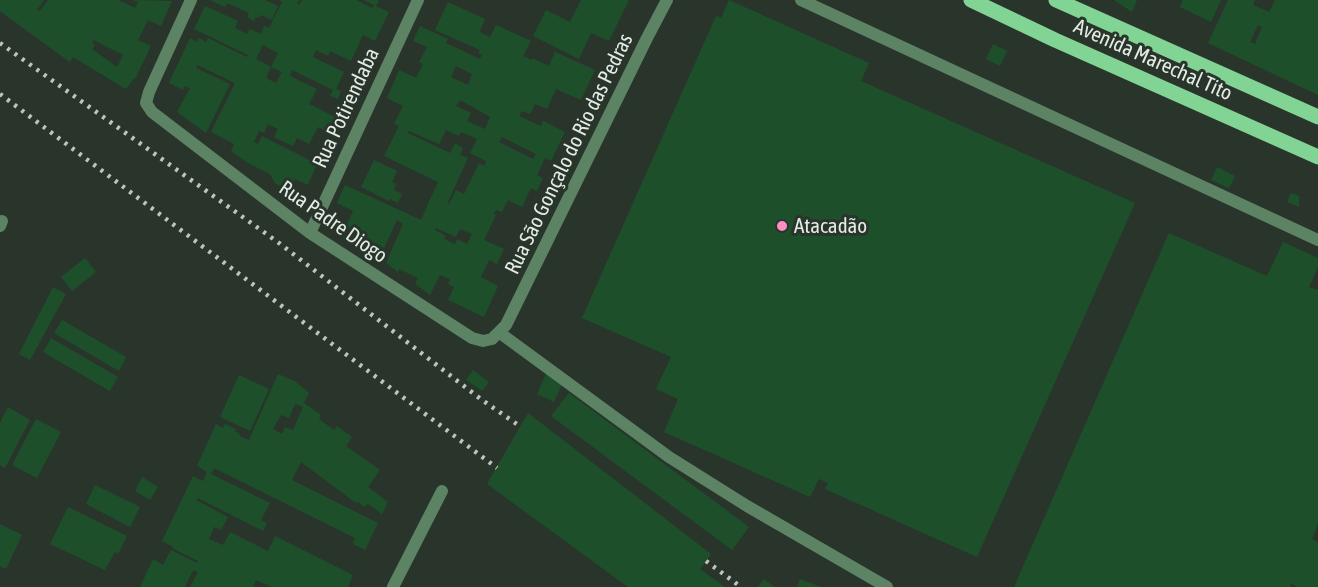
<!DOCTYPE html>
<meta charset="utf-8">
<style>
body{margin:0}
canvas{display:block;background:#29352b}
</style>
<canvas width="1318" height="587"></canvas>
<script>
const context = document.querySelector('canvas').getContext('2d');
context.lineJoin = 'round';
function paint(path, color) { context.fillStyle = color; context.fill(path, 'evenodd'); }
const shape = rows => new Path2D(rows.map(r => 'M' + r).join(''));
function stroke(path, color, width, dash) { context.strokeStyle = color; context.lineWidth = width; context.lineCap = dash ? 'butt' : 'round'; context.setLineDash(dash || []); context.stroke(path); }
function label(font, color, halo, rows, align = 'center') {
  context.font = font + ' "Asap Condensed",sans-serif'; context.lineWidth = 6; context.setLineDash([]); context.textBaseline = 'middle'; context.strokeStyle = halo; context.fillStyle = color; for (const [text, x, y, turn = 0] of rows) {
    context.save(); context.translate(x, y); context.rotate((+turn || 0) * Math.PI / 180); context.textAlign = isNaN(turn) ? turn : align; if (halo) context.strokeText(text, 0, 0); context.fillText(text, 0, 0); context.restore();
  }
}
paint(shape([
 [0,0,44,0,37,10,40,11,48,0,118,0,135,8,138,2,133,0,172,1,161,26,148,20,138,40,151,46,135,79,134,78,126,89,73,57,70,62,53,50,0,11],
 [94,40,123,55,117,67,92,49,95,45,92,43],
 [210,0,265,0,278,6,272,20,261,15,259,18,256,17,254,21,247,17,249,13,227,3,225,7],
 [279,0,299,0,297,4,300,4,302,0,356,0,372,8,374,5,364,0,379,0,376,6,389,12,375,41,363,35,351,61,330,51,328,56,316,50,313,57,344,72,336,89,341,91,338,99,330,96,333,90,292,70,290,76,317,89,309,104,339,119,332,134,318,127,309,144,297,138,293,146,274,137,278,129,268,124,264,133,259,131,254,142,258,144,262,136,317,164,308,185,295,179,289,193,275,183,270,174,248,163,231,151,234,144,211,132,235,83,197,65,196,68,230,84,206,133,177,112,190,88,185,86,183,90,169,83,190,38,197,42,199,38,206,42,208,38,247,57,248,55,194,29,205,6,238,21,235,28,247,34,250,29,261,34,264,26,269,28,282,2],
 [263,45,278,53,271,67,282,72,276,83,266,78,271,67,256,59],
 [581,0,629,0,609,41,591,33,579,59,533,36,546,10,570,22],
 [729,0,869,63,861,81,1135,203,977,557,825,489,828,483,819,479,810,497,664,432,678,399,656,389,671,357,582,318,716,16,721,18],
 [1114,0,1137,0,1132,12],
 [1183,0,1221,0,1211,22,1180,7],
 [1228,0,1255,0,1253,5,1269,12,1275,0,1318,0,1318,95,1208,43],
 [1258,25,1262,27,1255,44,1250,42],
 [448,2,485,19,480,31,481,33,490,37,496,25,531,41,523,56,532,60,532,58,549,66,555,52,595,70,581,100,556,89,547,109,535,104,530,114,522,111,519,116,541,126,543,121,565,132,551,161,545,158,537,175,543,178,537,191,531,188,522,207,508,200,502,212,496,210,494,214,496,215,484,240,504,249,497,264,489,260,481,277,498,286,484,317,448,300,454,287,448,284,450,279,440,275,430,295,415,284,418,278,399,269,398,272,386,263,403,224,397,220,384,248,345,229,353,211,337,203,345,185,421,220,438,182,384,156,399,126,394,124,403,106,387,98,399,70,416,78,423,64,419,62,427,47,413,41,420,26,448,39,446,43,480,59,482,55,478,53,480,50,435,30],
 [456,66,472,74,468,85,451,77],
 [460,100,490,117,485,129,467,121,471,113,456,106],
 [446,130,459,136,461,132,477,139,470,153,486,161,484,166,479,163,464,194,456,190,449,204,447,204,468,158,460,155,463,148,455,143,450,153,408,133,409,131,439,144],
 [502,137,536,154,533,159,499,142],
 [436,228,456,237,460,229,472,234,467,244,457,239,455,244,444,239,446,236,435,230],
 [993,44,1007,51,1000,66,986,59],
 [374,160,397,171,392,182,396,184,394,190,402,194,398,203,390,199,389,201,361,187],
 [1217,167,1235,176,1229,188,1211,180],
 [1291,193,1299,196,1299,207,1287,202],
 [1169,233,1267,276,1283,242,1318,258,1318,267,1309,287,1318,290,1318,524,1312,539,1318,542,1318,587,1298,587,1291,584,1290,587,1014,587],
 [85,258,96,272,72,291,61,277],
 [53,287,66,294,30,360,19,354],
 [62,320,126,357,119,371,54,333],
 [51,338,118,377,110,391,43,352],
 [473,370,489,382,482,391,466,380],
 [278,374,296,382,309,393,304,403,321,415,319,419,334,430,337,426,352,437,346,446,380,470,368,487,388,502,382,514,368,504,364,507,358,502,356,503,301,462,292,480,378,523,365,550,353,544,355,538,214,468,211,474,270,503,261,520,267,523,263,531,198,498,196,500,228,517,221,530,214,527,209,539,223,545,230,532,268,551,275,536,353,575,348,587,272,587,256,580,253,587,190,587,198,572,193,570,185,587,140,587,153,559,163,565,171,550,197,563,198,561,172,548,173,547,162,541,193,476,203,481,207,472,197,466,216,424,223,428,225,424,236,429,235,431,240,434,239,436,249,440],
 [295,404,303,407,293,430,285,427,282,434,273,429,281,415,289,418],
 [546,374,563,382,554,402,537,394],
 [239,375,269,389,250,431,220,417],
 [569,393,749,527,732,550,551,416],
 [8,407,30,420,5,468,0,465,0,423],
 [528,413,711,554,700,569,725,587,628,587,487,484],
 [36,419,61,432,37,478,12,465],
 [142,477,158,487,150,500,135,491],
 [95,485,140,507,130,527,86,504],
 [68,507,127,536,118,554,115,552,105,570,50,544],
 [0,524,22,535,6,569,0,566],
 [764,579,775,587,758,587],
 [800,579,821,587,797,587]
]), '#1d4f2b');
stroke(shape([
 [801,0,1318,240],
 [500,333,669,457,747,506,887,587]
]), '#5c8364', 12);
stroke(shape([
 [191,0,149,92,146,103,152,112,310,233,472,338,483,341,492,339,506,325,647,38,667,0],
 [0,226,2,221],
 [310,233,418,0],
 [393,587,442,491]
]), '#5c8364', 12);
stroke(shape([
 [971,0,1055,40,1318,157],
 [1056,0,1318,117]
]), '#82d495', 15);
stroke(shape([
 [0,43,279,243,482,400,521,427],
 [0,94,497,468],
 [706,561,741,587]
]), '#bcc5be', 4.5, [3, 6]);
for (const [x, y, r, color] of [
 [782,226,6,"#fb8fc4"]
]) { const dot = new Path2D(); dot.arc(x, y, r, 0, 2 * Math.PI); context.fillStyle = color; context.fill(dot); stroke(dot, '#29352b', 2); }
label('21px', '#e3ebe5', '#29352b', [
 ["Avenida Marechal Tito",1153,60,24],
 ["Rua Potirendaba",346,108,-65],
 ["Rua São Gonçalo do Rio das Pedras",569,154,-64],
 ["Rua Padre Diogo",333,222,35]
]);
label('21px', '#e3ebe5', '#29352b', [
 ["Atacadão",794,226]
], 'left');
</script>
